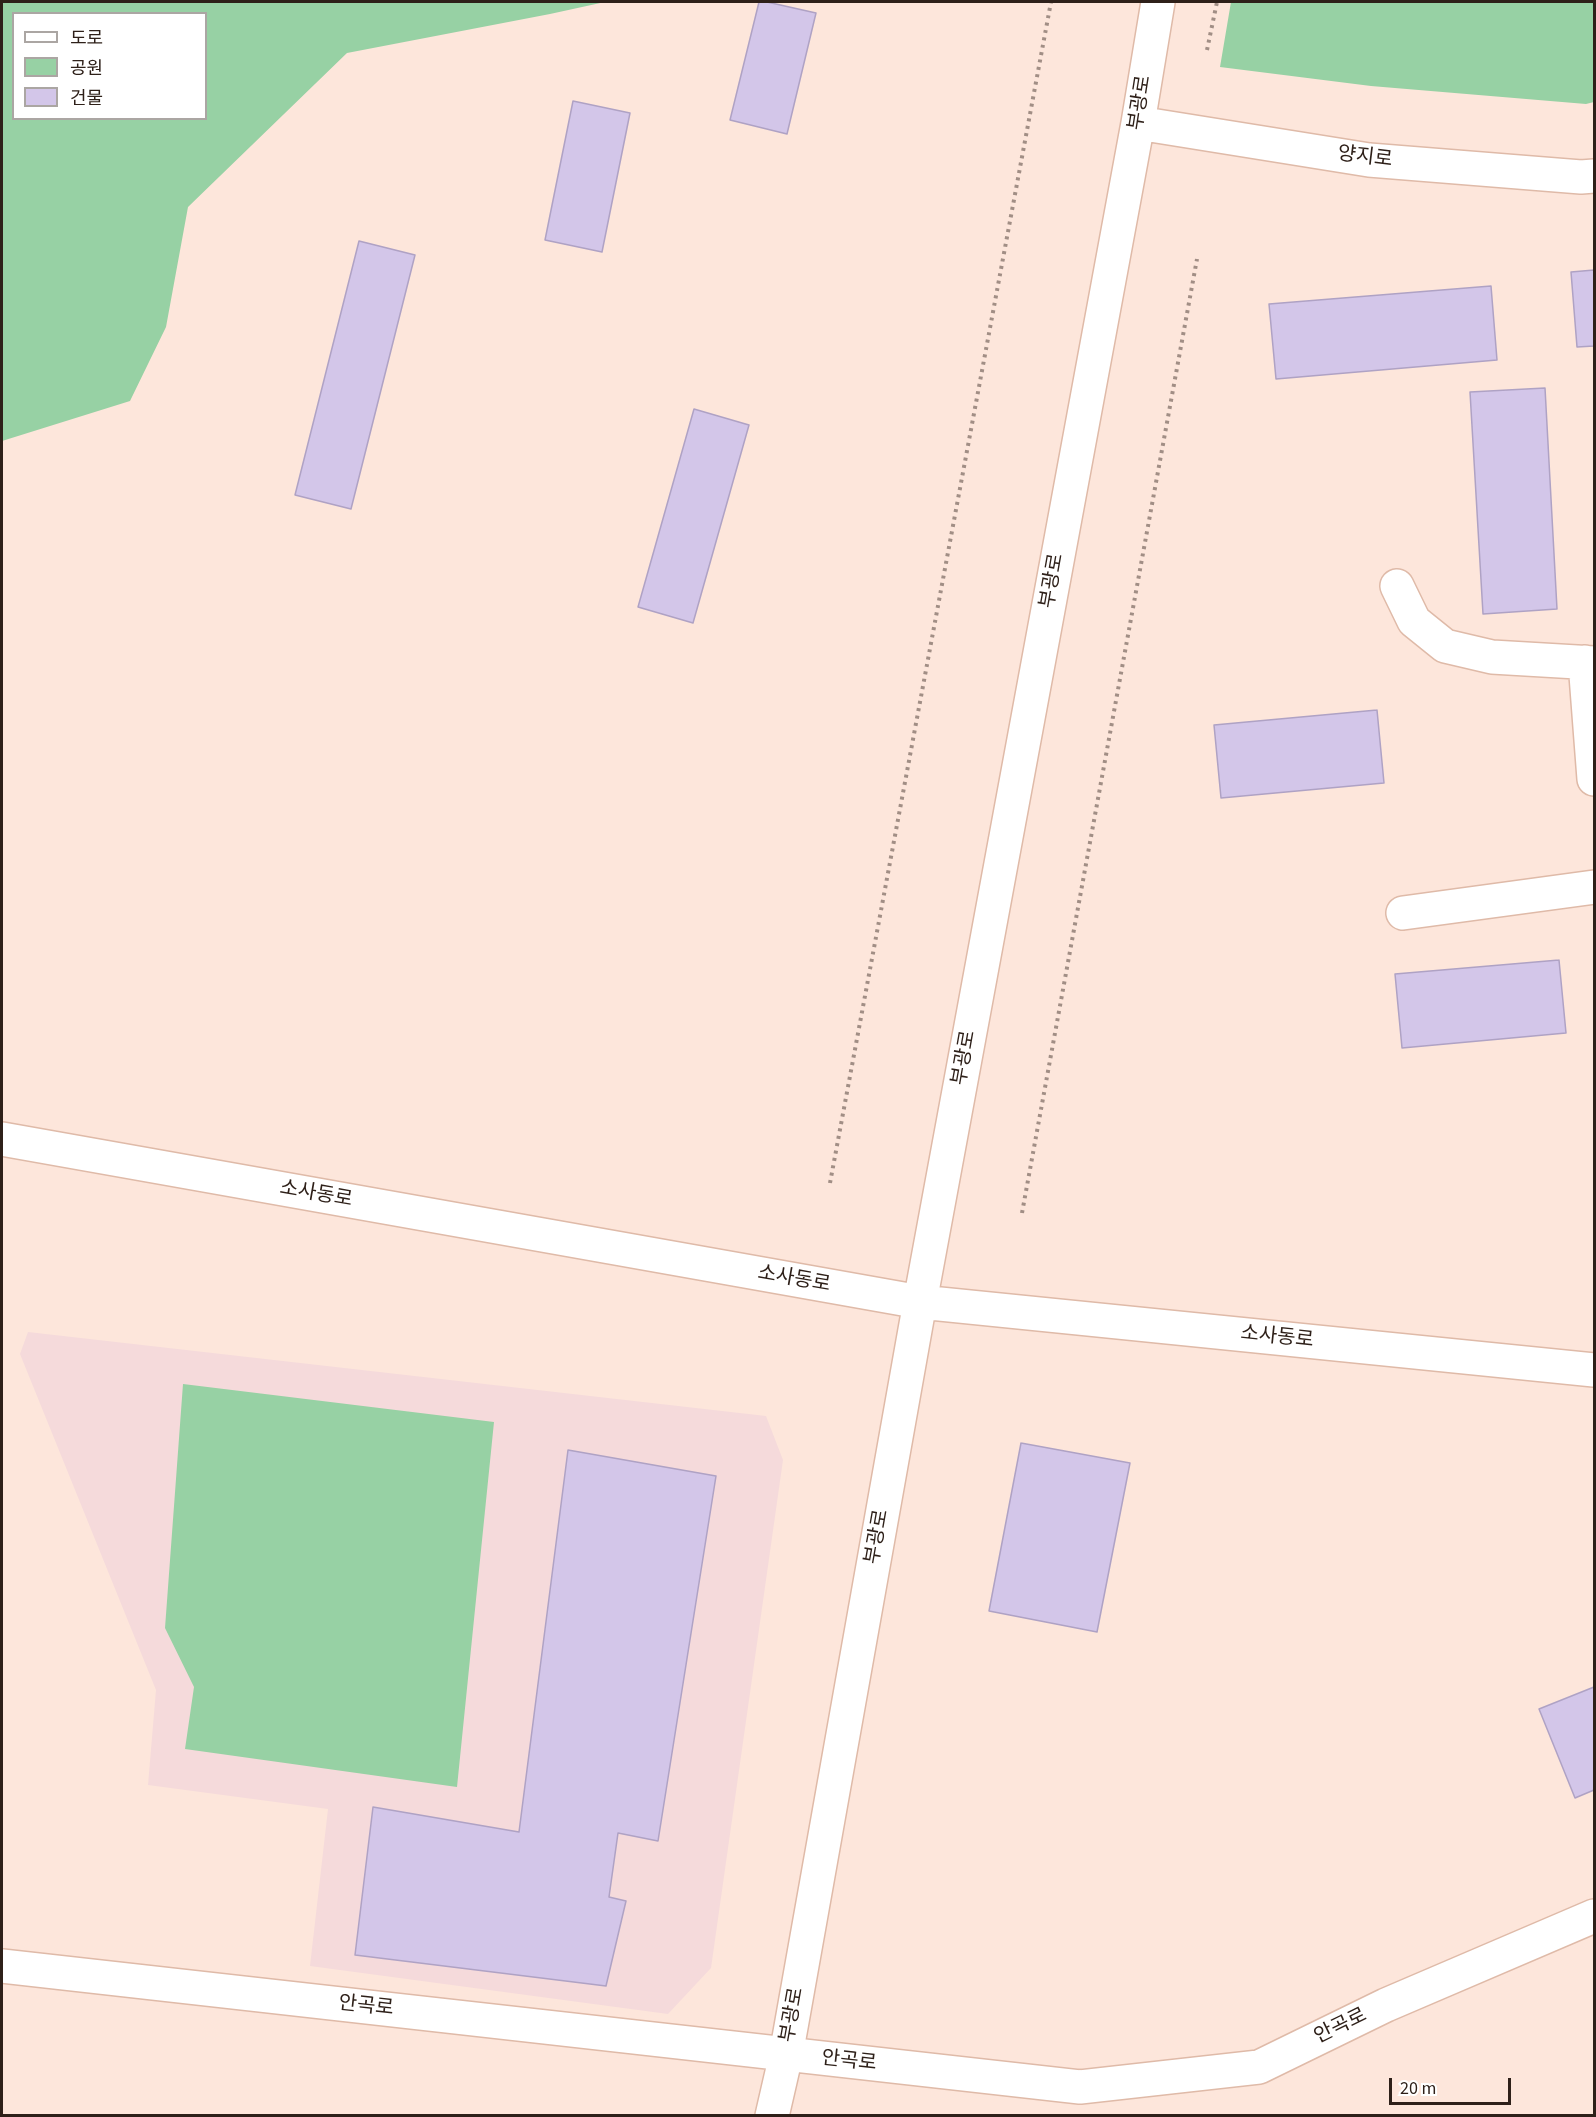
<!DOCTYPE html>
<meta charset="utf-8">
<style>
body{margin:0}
#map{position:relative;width:1596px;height:2117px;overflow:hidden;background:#fde6db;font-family:"Source Sans 3","Noto Sans KR",sans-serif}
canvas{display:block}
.frame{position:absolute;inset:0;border:3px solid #2e2019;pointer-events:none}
.legend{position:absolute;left:12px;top:12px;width:195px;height:108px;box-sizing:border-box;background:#fff;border:2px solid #aba6a3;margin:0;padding:8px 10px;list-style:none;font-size:18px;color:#2e2019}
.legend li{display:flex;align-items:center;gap:12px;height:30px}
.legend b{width:30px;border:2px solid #aba6a3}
.scale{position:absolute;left:1389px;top:2078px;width:122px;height:27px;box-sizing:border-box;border:3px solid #2e2019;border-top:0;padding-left:8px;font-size:18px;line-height:21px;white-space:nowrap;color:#2e2019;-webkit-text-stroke:4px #fff;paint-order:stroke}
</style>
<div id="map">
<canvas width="1596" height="2117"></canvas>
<div class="frame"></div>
<ul class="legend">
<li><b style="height:8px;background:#fff"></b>도로</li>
<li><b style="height:16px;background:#97d1a4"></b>공원</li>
<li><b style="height:16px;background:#d3c6e9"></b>건물</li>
</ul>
<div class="scale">20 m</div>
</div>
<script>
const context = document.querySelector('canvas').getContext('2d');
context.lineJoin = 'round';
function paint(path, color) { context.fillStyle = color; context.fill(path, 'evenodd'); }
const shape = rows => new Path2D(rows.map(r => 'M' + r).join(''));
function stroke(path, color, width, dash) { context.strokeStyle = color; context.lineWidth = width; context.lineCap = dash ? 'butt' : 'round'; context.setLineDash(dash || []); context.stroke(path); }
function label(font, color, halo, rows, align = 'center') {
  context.font = font + ' "Source Sans 3","Noto Sans KR",sans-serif'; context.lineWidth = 4.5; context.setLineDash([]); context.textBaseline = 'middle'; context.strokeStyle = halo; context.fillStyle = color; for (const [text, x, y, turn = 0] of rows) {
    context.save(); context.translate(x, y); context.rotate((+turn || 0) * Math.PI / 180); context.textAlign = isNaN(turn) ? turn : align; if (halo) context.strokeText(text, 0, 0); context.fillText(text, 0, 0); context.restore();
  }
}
paint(shape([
 [28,1332,766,1416,783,1460,711,1968,668,2014,310,1966,328,1809,148,1785,156,1690,20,1354]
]), '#f5dadb');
paint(shape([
 [2,2,605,2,550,14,347,53,188,207,166,327,130,401,2,441],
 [14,14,206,14,206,118,14,118],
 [1231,2,1594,2,1594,102,1586,104,1371,86,1220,67],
 [183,1384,494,1422,457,1787,185,1749,194,1687,165,1628]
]), '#97d1a4');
const building = shape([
 [759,2,767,2,816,13,787,134,730,120,759,2],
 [573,101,630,113,602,252,545,240,573,101],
 [359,241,415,255,351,509,295,495,359,241],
 [1594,270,1594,346,1577,347,1571,272,1594,270],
 [1491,286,1497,360,1276,379,1269,304,1491,286],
 [1545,388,1557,609,1483,614,1470,392,1545,388],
 [694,409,749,425,693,623,638,607,694,409],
 [1377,710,1384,783,1221,798,1214,725,1377,710],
 [1559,960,1566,1033,1402,1048,1395,974,1559,960],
 [1021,1443,1130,1463,1097,1632,989,1611,1021,1443],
 [568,1450,716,1476,658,1841,618,1833,609,1897,626,1901,606,1986,355,1955,373,1807,519,1832,568,1450],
 [1594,1687,1594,1790,1575,1798,1539,1709,1594,1687]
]);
paint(building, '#d3c6e9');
stroke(building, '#afa2c4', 1.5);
const street = shape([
 [1397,586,1414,621,1445,646,1492,657,1594,663],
 [1585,662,1594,779],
 [1403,913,1594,887]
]);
const secondary = shape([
 [1138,123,1369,160,1581,177,1594,176],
 [2,1139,920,1302,1594,1370],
 [2,1966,1080,2087,1259,2067,1386,2005,1594,1916],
 [772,2116,786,2055,920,1302,1138,123,1158,2]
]);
stroke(street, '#dfbaa8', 36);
stroke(secondary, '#dfbaa8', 36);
stroke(shape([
 [1207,50,1217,2],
 [830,1183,1051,2],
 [1022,1213,1197,259]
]), '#a18e85', 4, [3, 4.5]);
stroke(street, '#fff', 33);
stroke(secondary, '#fff', 33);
label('20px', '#2e2019', '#fff', [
 ["부광로",1141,103,-81],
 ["양지로",1365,158,7],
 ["부광로",1053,581,-80],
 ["부광로",965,1058,-80],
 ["소사동로",316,1195,10],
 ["소사동로",794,1280,10],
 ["소사동로",1277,1338,6],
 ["부광로",878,1537,-80],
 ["안곡로",366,2007,6],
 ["부광로",793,2015,-80],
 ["안곡로",1341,2027,-26],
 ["안곡로",849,2062,6]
]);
</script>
